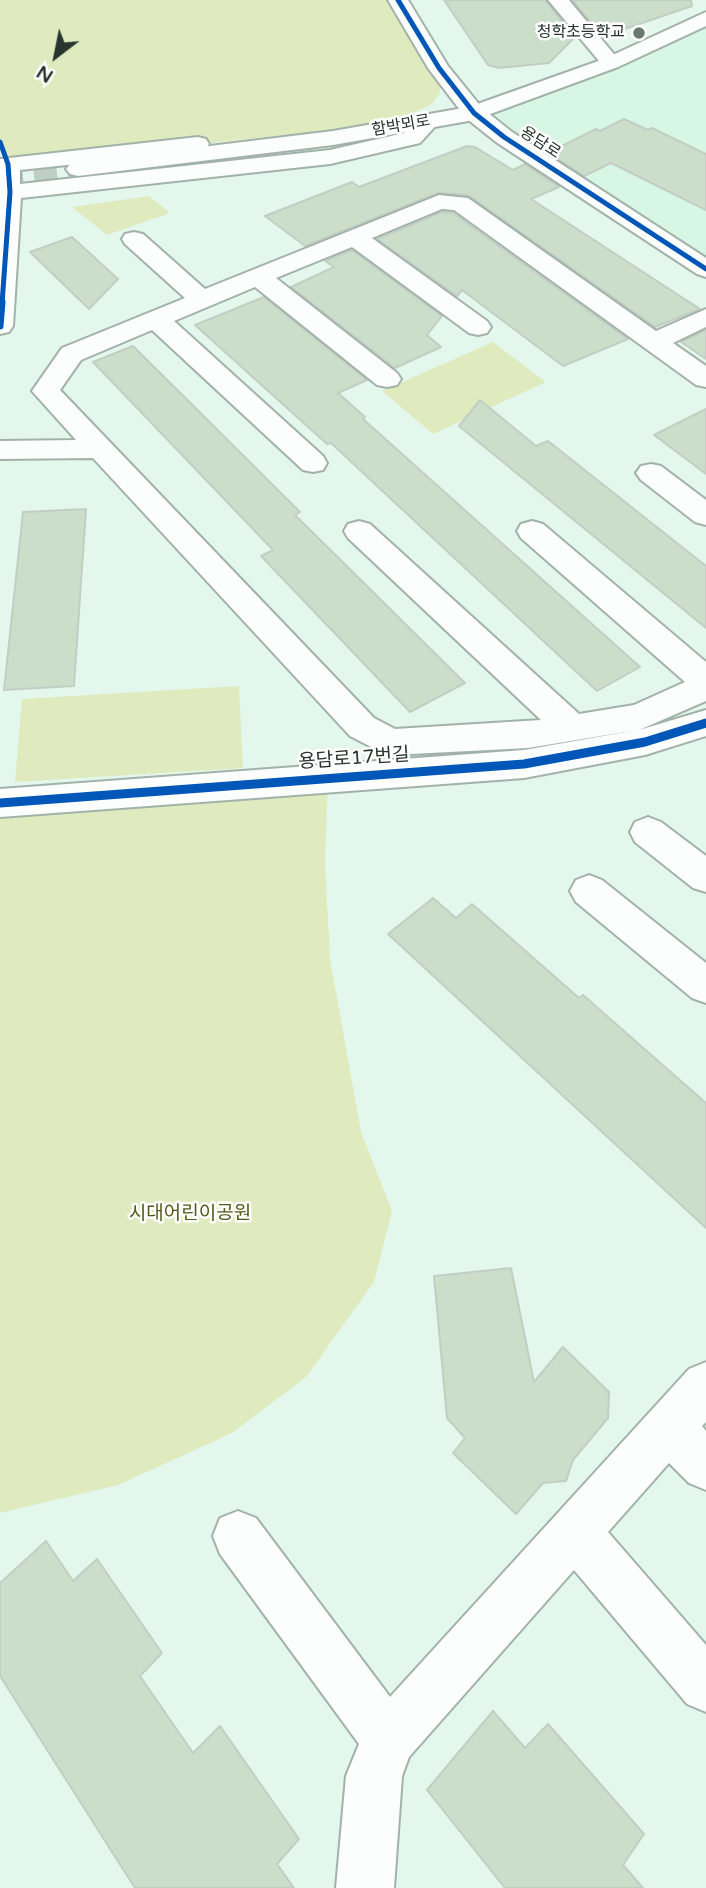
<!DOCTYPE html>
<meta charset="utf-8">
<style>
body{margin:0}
#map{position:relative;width:706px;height:1888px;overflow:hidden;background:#e4f7ec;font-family:"Varela Round",sans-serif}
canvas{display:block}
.north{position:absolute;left:21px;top:21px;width:70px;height:70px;-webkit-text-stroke:5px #fff;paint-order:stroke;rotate:212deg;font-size:19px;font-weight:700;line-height:28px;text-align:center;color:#28352e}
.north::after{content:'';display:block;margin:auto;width:24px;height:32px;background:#28352e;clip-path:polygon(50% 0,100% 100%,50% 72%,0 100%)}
</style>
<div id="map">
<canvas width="706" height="1888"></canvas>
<div class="north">N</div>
</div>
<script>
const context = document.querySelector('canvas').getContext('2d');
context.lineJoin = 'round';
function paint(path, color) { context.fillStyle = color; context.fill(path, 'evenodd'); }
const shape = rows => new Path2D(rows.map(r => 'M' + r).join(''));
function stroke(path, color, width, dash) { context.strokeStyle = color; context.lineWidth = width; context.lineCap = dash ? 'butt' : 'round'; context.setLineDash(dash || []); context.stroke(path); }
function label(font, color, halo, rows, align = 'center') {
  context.font = font + ' "Varela Round","Noto Sans KR",sans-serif'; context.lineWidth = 5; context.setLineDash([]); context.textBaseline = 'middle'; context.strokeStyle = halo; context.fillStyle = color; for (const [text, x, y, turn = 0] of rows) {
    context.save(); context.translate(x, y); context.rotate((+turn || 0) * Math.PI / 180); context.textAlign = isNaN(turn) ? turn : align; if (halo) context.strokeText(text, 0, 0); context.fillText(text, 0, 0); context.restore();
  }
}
paint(shape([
 [706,18,706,269,474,113]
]), '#d7f6e4');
paint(shape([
 [0,0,398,0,439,68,440,93,432,104,401,118,325,131,8,164,0,144],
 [149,196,170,213,107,235,72,207],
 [493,342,546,382,433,434,382,391],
 [239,686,243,768,15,782,22,699],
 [328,779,325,861,330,959,361,1132,392,1211,374,1282,306,1377,232,1433,118,1485,0,1513,0,803]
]), '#dfebbf');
const building = shape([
 [444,0,545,0,575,37,549,63,499,68,488,65,444,0],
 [572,0,691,0,692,6,610,34,600,33,572,0],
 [624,119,648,130,652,128,706,154,706,210,611,163,584,176,548,153,596,129,600,131,624,119],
 [467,146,475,147,513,170,525,164,559,187,531,199,700,309,655,327,468,195,438,193,305,246,265,216,352,182,359,187,467,146],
 [442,212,453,213,628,339,563,366,462,290,457,296,377,239,442,212],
 [72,237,118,279,89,309,30,252,72,237],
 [352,250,442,316,427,335,441,347,395,368,291,287,334,267,325,261,352,250],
 [264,297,367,380,338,393,365,417,363,419,640,667,597,691,331,443,327,444,195,325,264,297],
 [706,330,706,359,681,342,706,330],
 [133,346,300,512,295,515,465,683,410,712,261,556,273,550,93,362,133,346],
 [480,400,536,446,548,441,706,566,706,628,459,426,480,400],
 [706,409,706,474,654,435,706,409],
 [86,509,74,686,4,690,23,512,86,509],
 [433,898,456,918,472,904,579,998,583,995,706,1103,706,1228,388,934,433,898],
 [511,1268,534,1382,563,1347,609,1392,608,1418,573,1460,566,1481,543,1483,516,1514,453,1453,465,1438,447,1418,434,1276,511,1268],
 [46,1541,73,1581,97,1559,162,1653,140,1676,193,1753,220,1726,299,1839,277,1864,294,1888,135,1888,0,1676,0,1583,46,1541],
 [493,1711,525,1748,548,1724,644,1834,623,1865,643,1888,505,1888,427,1790,493,1711]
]);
paint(building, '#cbdeca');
stroke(building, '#c2cec4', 2);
stroke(shape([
 [0,177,78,169]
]), '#bed0c6', 23, [23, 11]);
const minor = shape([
 [388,0,408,0,448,66,482,108,512,132,706,258,706,277,697,274,496,142,466,118,428,68,388,0],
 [548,0,569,0,618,59,622,63,618,67,604,67,548,0],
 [429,114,437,116,440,121,420,143,330,164,21,198,13,326,9,332,0,334,0,159,198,137,206,139,209,144,206,149,198,151,20,170,20,184,330,150,404,133,421,116,429,114],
 [439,195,468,198,656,331,706,309,706,327,673,343,706,366,706,387,696,385,454,210,442,209,372,238,487,321,491,327,487,333,478,335,469,333,352,247,276,278,397,373,401,379,397,385,387,387,377,385,255,287,174,321,323,456,327,463,323,470,313,472,303,470,152,330,81,360,60,390,374,718,395,729,541,720,348,538,344,531,348,524,359,521,370,524,579,714,634,705,685,682,521,538,517,531,521,524,532,521,543,524,706,662,706,701,639,730,706,710,706,736,645,755,524,778,0,817,0,789,524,750,637,730,528,748,391,755,379,751,350,736,93,458,0,459,0,441,76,440,32,391,62,348,185,298,125,244,122,239,125,234,134,232,143,234,205,289,439,195],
 [651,464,661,466,706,500,706,525,695,522,641,480,636,473,641,466,651,464],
 [648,817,661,822,706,856,706,892,693,888,635,842,630,832,635,822,648,817],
 [589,875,602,880,706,963,706,1003,692,998,576,902,570,891,576,880,589,875],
 [706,1362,706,1422,702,1426,706,1431,706,1490,689,1483,669,1463,608,1532,706,1645,706,1712,687,1704,574,1570,409,1757,402,1776,394,1888,336,1888,346,1776,359,1744,220,1554,213,1536,220,1518,238,1511,256,1518,390,1697,689,1369,706,1362]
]);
const major = shape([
 [706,12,706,26,618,67,474,120,333,145,78,176,70,174,66,169,70,164,78,162,333,131,469,107,604,59,706,12]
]);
stroke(minor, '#a3b2a9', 4);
stroke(major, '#a3b2a9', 4);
paint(minor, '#fbfefc');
paint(major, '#fbfefc');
stroke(shape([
 [398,0,439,68,474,113,504,137,706,269],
 [0,142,8,164,10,192,2,304]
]), '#0057b8', 5);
stroke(shape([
 [0,326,2,302]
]), '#0057b8', 7);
stroke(shape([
 [0,803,524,764,645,742,706,723]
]), '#0057b8', 9);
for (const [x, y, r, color] of [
 [639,33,7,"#6a7970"]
]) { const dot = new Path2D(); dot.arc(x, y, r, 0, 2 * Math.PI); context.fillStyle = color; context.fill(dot); stroke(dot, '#fff', 2.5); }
label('16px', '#28352e', '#fff', [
 ["청학초등학교",625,33]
], 'right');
label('16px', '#28352e', '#fff', [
 ["함박뫼로",401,126,-10],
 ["용담로",540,143,33]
]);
label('19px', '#28352e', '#fff', [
 ["용담로17번길",354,759,-4]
]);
label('19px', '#545918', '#fff', [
 ["시대어린이공원",190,1214]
]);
</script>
